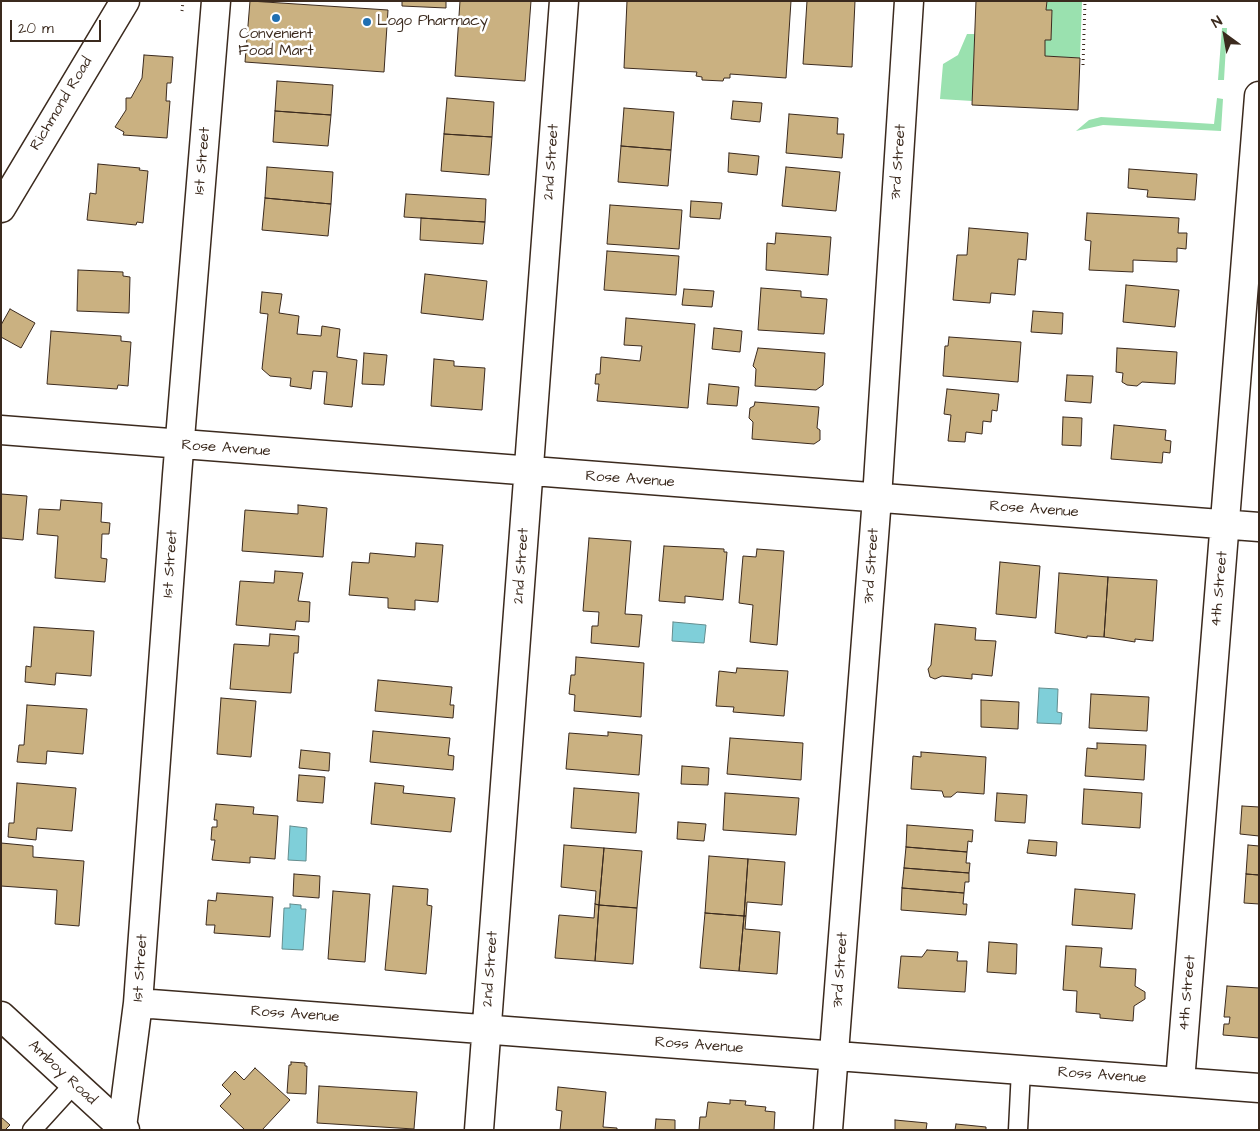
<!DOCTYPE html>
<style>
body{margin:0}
#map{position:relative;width:1260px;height:1131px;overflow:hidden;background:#fff;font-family:"Architects Daughter",sans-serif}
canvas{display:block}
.frame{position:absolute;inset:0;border:2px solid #3b2a1e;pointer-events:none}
.north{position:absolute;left:1200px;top:10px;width:50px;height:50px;-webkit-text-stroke:4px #fff;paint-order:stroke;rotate:328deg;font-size:14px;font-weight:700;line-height:20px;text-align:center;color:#3b2a1e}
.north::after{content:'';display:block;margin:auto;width:18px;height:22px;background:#3b2a1e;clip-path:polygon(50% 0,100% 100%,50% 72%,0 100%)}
.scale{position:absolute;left:10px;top:20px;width:91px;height:22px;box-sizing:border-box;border:2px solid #3b2a1e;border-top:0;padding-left:6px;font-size:15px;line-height:18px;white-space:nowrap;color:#3b2a1e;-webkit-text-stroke:4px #fff;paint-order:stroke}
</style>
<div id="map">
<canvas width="1260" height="1131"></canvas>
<div class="frame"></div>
<div class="north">N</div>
<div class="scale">20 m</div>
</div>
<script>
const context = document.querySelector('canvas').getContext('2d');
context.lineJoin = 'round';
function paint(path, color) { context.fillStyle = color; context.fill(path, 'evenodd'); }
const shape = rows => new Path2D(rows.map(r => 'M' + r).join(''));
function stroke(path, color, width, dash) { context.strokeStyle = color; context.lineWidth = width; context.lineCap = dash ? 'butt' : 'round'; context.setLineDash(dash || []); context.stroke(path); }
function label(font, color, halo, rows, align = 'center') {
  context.font = font + ' "Architects Daughter",sans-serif'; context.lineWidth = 5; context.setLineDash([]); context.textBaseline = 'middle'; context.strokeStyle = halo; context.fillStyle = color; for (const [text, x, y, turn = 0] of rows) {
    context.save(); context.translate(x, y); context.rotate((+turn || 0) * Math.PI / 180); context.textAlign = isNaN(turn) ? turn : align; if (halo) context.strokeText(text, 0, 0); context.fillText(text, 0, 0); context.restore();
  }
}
paint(shape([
 [1047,1,1082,1,1080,58,1045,56,1045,40,1051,40,1052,11,1046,10],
 [1222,28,1227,28,1224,80,1218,80],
 [967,34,975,34,972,101,940,99,943,64,958,55],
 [1217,98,1223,99,1221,131,1103,125,1076,131,1089,120,1101,117,1214,124]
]), '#9ae1af');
const water = shape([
 [673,622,706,625,704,643,672,641,673,622],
 [1039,688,1058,689,1057,712,1062,713,1061,724,1037,723,1039,688],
 [290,826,307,828,306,861,288,860,290,826],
 [290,904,301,905,301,909,306,909,303,950,282,949,284,908,290,908,290,904]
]);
paint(water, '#7fcfd9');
stroke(water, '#648d8e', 1);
const building = shape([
 [250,1,388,10,384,72,245,62,250,1],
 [402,1,446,1,446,8,402,6,402,1],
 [460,1,531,1,525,81,455,76,460,1],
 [627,1,791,1,786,78,730,74,730,78,724,78,723,81,702,80,702,77,696,76,697,72,624,68,627,1],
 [807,1,855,1,852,67,803,64,807,1],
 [976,1,1047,1,1046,10,1052,10,1051,40,1045,40,1045,56,1080,58,1078,110,972,105,976,1],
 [144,55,173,57,171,83,167,83,166,101,170,101,167,138,123,135,124,132,115,127,126,110,126,98,131,98,142,78,144,55],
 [277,81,333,85,331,115,275,111,277,81],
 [447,98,494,102,492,137,444,134,447,98],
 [733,101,762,103,760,122,731,119,733,101],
 [624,108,674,112,671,150,621,146,624,108],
 [275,111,331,115,328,146,273,142,275,111],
 [789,114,838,118,837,134,844,134,842,158,786,153,789,114],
 [444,134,492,137,489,175,441,171,444,134],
 [621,146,671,150,668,186,618,182,621,146],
 [729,153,759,156,757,175,728,172,729,153],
 [98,164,140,168,139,170,148,171,143,223,137,222,136,225,87,220,90,193,96,194,98,164],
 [267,167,333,172,331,204,265,198,267,167],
 [786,167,840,172,836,211,782,206,786,167],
 [1129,169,1197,174,1195,200,1147,197,1148,190,1128,188,1129,169],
 [406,194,486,199,485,222,404,217,406,194],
 [265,198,331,204,328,236,262,230,265,198],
 [691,201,722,203,720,219,690,217,691,201],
 [610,205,682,210,679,249,607,244,610,205],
 [1087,213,1179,218,1178,233,1187,233,1186,249,1177,248,1177,262,1133,260,1133,272,1089,270,1091,241,1085,240,1087,213],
 [421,218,485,222,483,244,420,240,421,218],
 [969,228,1028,233,1026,260,1018,259,1015,295,991,293,990,303,953,300,957,255,967,255,969,228],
 [776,233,831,237,828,275,766,270,767,243,775,244,776,233],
 [607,251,679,256,676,295,604,290,607,251],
 [78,270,123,272,123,276,130,277,129,313,77,311,78,270],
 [425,274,487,281,483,320,421,313,425,274],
 [1126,285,1179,290,1175,327,1123,322,1126,285],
 [761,288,801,291,801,297,827,299,824,334,758,330,761,288],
 [684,289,714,291,712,307,682,305,684,289],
 [262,292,282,294,279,313,299,316,297,334,321,336,322,326,340,329,337,357,357,360,352,407,324,404,327,372,313,371,311,389,290,386,291,378,270,376,262,369,268,314,260,313,262,292],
 [10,309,35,323,21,348,1,337,1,325,10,309],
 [1033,311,1063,313,1062,334,1031,332,1033,311],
 [626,318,695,324,688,408,597,401,599,384,595,384,596,374,600,374,601,357,640,361,642,346,624,345,626,318],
 [714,328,742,331,740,352,712,349,714,328],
 [51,331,121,336,121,341,131,342,128,386,118,385,117,389,47,384,51,331],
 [949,337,1021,342,1018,382,943,376,945,346,948,346,949,337],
 [758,348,825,353,823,385,816,390,755,386,756,369,753,366,758,348],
 [1117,348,1177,352,1175,384,1142,382,1137,386,1127,385,1122,382,1123,373,1116,372,1117,348],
 [364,353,387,355,384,385,362,384,364,353],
 [434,359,454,361,454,366,485,368,482,410,431,406,434,359],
 [1067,375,1093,376,1091,403,1065,401,1067,375],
 [709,384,739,387,737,406,707,404,709,384],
 [947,389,999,394,997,411,992,410,991,422,983,421,982,434,966,432,965,442,948,441,951,415,944,414,947,389],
 [755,402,819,407,817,428,820,430,820,440,814,444,752,439,753,422,749,418,750,408,754,406,755,402],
 [1063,417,1082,418,1081,446,1062,445,1063,417],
 [1114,425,1166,430,1165,440,1171,441,1170,453,1163,452,1162,463,1111,459,1114,425],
 [1,494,27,496,23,540,1,538,1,494],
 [61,500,102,503,101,522,110,523,109,534,102,534,101,558,107,559,105,582,55,578,58,536,37,534,39,509,60,510,61,500],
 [298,505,327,508,323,557,242,551,245,510,298,514,298,505],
 [589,538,631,541,625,614,642,615,639,647,591,643,592,626,598,626,599,612,583,611,589,538],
 [416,543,443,545,438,602,415,600,415,610,388,608,388,598,349,595,352,562,369,563,370,553,415,557,416,543],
 [664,546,724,549,724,552,727,552,723,600,685,596,685,603,659,601,664,546],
 [757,549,784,551,777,645,750,642,753,605,739,603,743,556,756,557,757,549],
 [1000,562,1040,566,1036,618,996,614,1000,562],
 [275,571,303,573,298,601,310,602,309,622,296,621,295,630,236,625,240,581,274,583,275,571],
 [1059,573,1108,577,1104,637,1087,636,1087,638,1055,633,1059,573],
 [1108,577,1157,580,1153,641,1135,639,1135,642,1104,637,1108,577],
 [935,624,976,628,975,640,996,641,992,676,972,674,972,679,942,676,935,679,930,677,928,669,931,665,935,624],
 [34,627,94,631,91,676,56,673,55,685,25,682,26,666,31,667,34,627],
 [270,634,299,636,298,653,294,653,291,693,230,689,234,644,269,646,270,634],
 [576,657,644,663,641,717,574,711,575,695,569,694,571,675,575,675,576,657],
 [737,668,788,671,784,716,733,712,734,707,716,706,719,671,736,673,737,668],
 [378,680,452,687,450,705,454,705,453,718,375,711,378,680],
 [1091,694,1149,697,1147,731,1089,728,1091,694],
 [221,698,256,701,251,757,217,754,221,698],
 [981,700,1019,702,1018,729,981,727,981,700],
 [27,705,87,709,83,754,47,751,46,764,17,762,19,745,24,745,27,705],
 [373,731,450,738,448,755,454,756,453,770,370,762,373,731],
 [608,732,642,735,639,775,566,769,569,733,608,736,608,732],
 [730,738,803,743,801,780,727,774,730,738],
 [1097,743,1146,745,1144,780,1085,776,1087,748,1097,749,1097,743],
 [301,750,330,753,329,771,299,768,301,750],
 [921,752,986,757,984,794,957,792,951,797,944,797,942,791,911,789,913,756,921,757,921,752],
 [682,766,709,768,708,785,681,784,682,766],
 [299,775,325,777,323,803,297,801,299,775],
 [17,783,76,788,72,831,37,828,36,840,8,837,9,823,14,823,17,783],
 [375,783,404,786,403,793,455,798,451,832,371,824,375,783],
 [574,788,639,793,636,833,571,828,574,788],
 [1084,789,1142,793,1140,828,1082,824,1084,789],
 [725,793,799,798,796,835,723,830,725,793],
 [997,793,1027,795,1025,823,995,821,997,793],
 [216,804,254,807,253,814,278,816,275,859,250,857,250,863,212,860,215,840,211,840,212,827,217,827,217,820,214,820,216,804],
 [1242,806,1259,807,1259,836,1240,834,1242,806],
 [678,822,706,824,704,841,677,839,678,822],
 [907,825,973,830,972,842,968,841,967,852,906,847,907,825],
 [1029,840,1057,842,1056,856,1027,853,1029,840],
 [1,843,33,846,33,857,84,861,79,926,55,924,57,890,1,886,1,843],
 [564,845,604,848,599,905,595,904,596,891,561,887,564,845],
 [1248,845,1259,846,1259,875,1246,874,1248,845],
 [906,847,967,852,966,863,970,863,969,873,904,868,906,847],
 [604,848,642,851,637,908,599,905,604,848],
 [709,856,748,859,744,916,705,913,709,856],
 [748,859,785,862,782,905,747,902,746,916,744,916,748,859],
 [904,868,969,873,969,882,965,882,964,893,902,888,904,868],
 [294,874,320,876,319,898,293,896,294,874],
 [1246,874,1259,875,1259,904,1244,903,1246,874],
 [393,886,428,889,427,905,432,906,426,974,385,970,393,886],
 [902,888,964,893,963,904,967,904,966,915,901,910,902,888],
 [1075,889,1135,894,1132,929,1072,925,1075,889],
 [333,891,370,894,365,962,328,959,333,891],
 [217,893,273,897,270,937,214,933,215,925,206,925,208,900,216,901,217,893],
 [595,904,599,905,595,961,555,958,559,915,594,918,595,904],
 [599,905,637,908,633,964,595,961,599,905],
 [705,913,744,916,739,971,700,968,705,913],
 [744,916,746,916,745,929,780,932,777,974,739,971,744,916],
 [989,942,1017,944,1016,974,987,972,989,942],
 [1066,946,1102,948,1100,967,1136,969,1135,986,1145,992,1145,999,1134,1006,1133,1021,1100,1018,1100,1014,1076,1012,1077,991,1063,990,1066,946],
 [927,950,958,952,957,961,967,961,965,992,898,988,901,956,922,957,927,950],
 [1227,986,1259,988,1259,1038,1223,1035,1224,1024,1229,1024,1230,1017,1224,1017,1227,986],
 [291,1062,305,1063,305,1066,307,1066,306,1094,287,1093,289,1065,291,1065,291,1062],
 [255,1068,290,1100,262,1130,245,1130,220,1106,231,1094,222,1085,235,1071,244,1080,255,1068],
 [319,1086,417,1092,414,1129,317,1123,319,1086],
 [558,1087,606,1092,603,1127,617,1128,617,1130,560,1130,562,1111,556,1110,558,1087],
 [730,1100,746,1101,745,1105,766,1107,765,1111,775,1112,774,1130,699,1130,700,1117,706,1117,708,1102,730,1104,730,1100],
 [1,1117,10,1125,5,1130,1,1130,1,1117],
 [656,1119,675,1120,675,1130,655,1130,656,1119],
 [895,1120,927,1123,926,1130,895,1130,895,1120],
 [956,1124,986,1127,986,1130,955,1130,956,1124]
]);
paint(building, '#cab181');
stroke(building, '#3b2a1e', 1);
const lane = shape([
 [32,1130,73,1085],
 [1018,1130,1021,1070]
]);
const street = shape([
 [1,430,1259,527],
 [138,1003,1259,1088],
 [1180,1082,1259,96],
 [122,1127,138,1003,177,475,216,1],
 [479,1130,564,1],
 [828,1130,877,498,909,1]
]);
const secondary = shape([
 [1,208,125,1],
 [1,1016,125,1130]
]);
stroke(lane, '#3b2a1e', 21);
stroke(street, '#3b2a1e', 31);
stroke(secondary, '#3b2a1e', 31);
stroke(shape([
 [182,11,183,1],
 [1083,65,1085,1]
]), '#3b2a1e', 3, [1, 4]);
stroke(lane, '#fff', 18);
stroke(street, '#fff', 28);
stroke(secondary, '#fff', 28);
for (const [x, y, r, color] of [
 [276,18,5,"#1f6fb2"],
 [367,22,5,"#1f6fb2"]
]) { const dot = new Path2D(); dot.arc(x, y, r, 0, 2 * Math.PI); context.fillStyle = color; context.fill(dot); stroke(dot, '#fff', 2); }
label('15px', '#3b2a1e', '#fff', [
 ["Logo Pharmacy",377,22],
 ["Convenient",276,35,"center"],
 ["Food Mart",276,52,"center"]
], 'left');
label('15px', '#3b2a1e', '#fff', [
 ["Richmond Road",62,104,-59],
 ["1st Street",203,161,-85],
 ["2nd Street",552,162,-86],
 ["3rd Street",899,162,-86],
 ["Rose Avenue",226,449,4],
 ["Rose Avenue",630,480,4],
 ["Rose Avenue",1034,510,4],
 ["1st Street",171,564,-86],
 ["2nd Street",522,566,-86],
 ["3rd Street",872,566,-86],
 ["4th Street",1220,589,-85],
 ["1st Street",141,968,-86],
 ["2nd Street",491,969,-86],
 ["3rd Street",841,970,-86],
 ["4th Street",1188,993,-85],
 ["Ross Avenue",295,1015,4],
 ["Ross Avenue",699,1046,4],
 ["Amboy Road",62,1073,43],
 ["Ross Avenue",1102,1076,4]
]);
</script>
